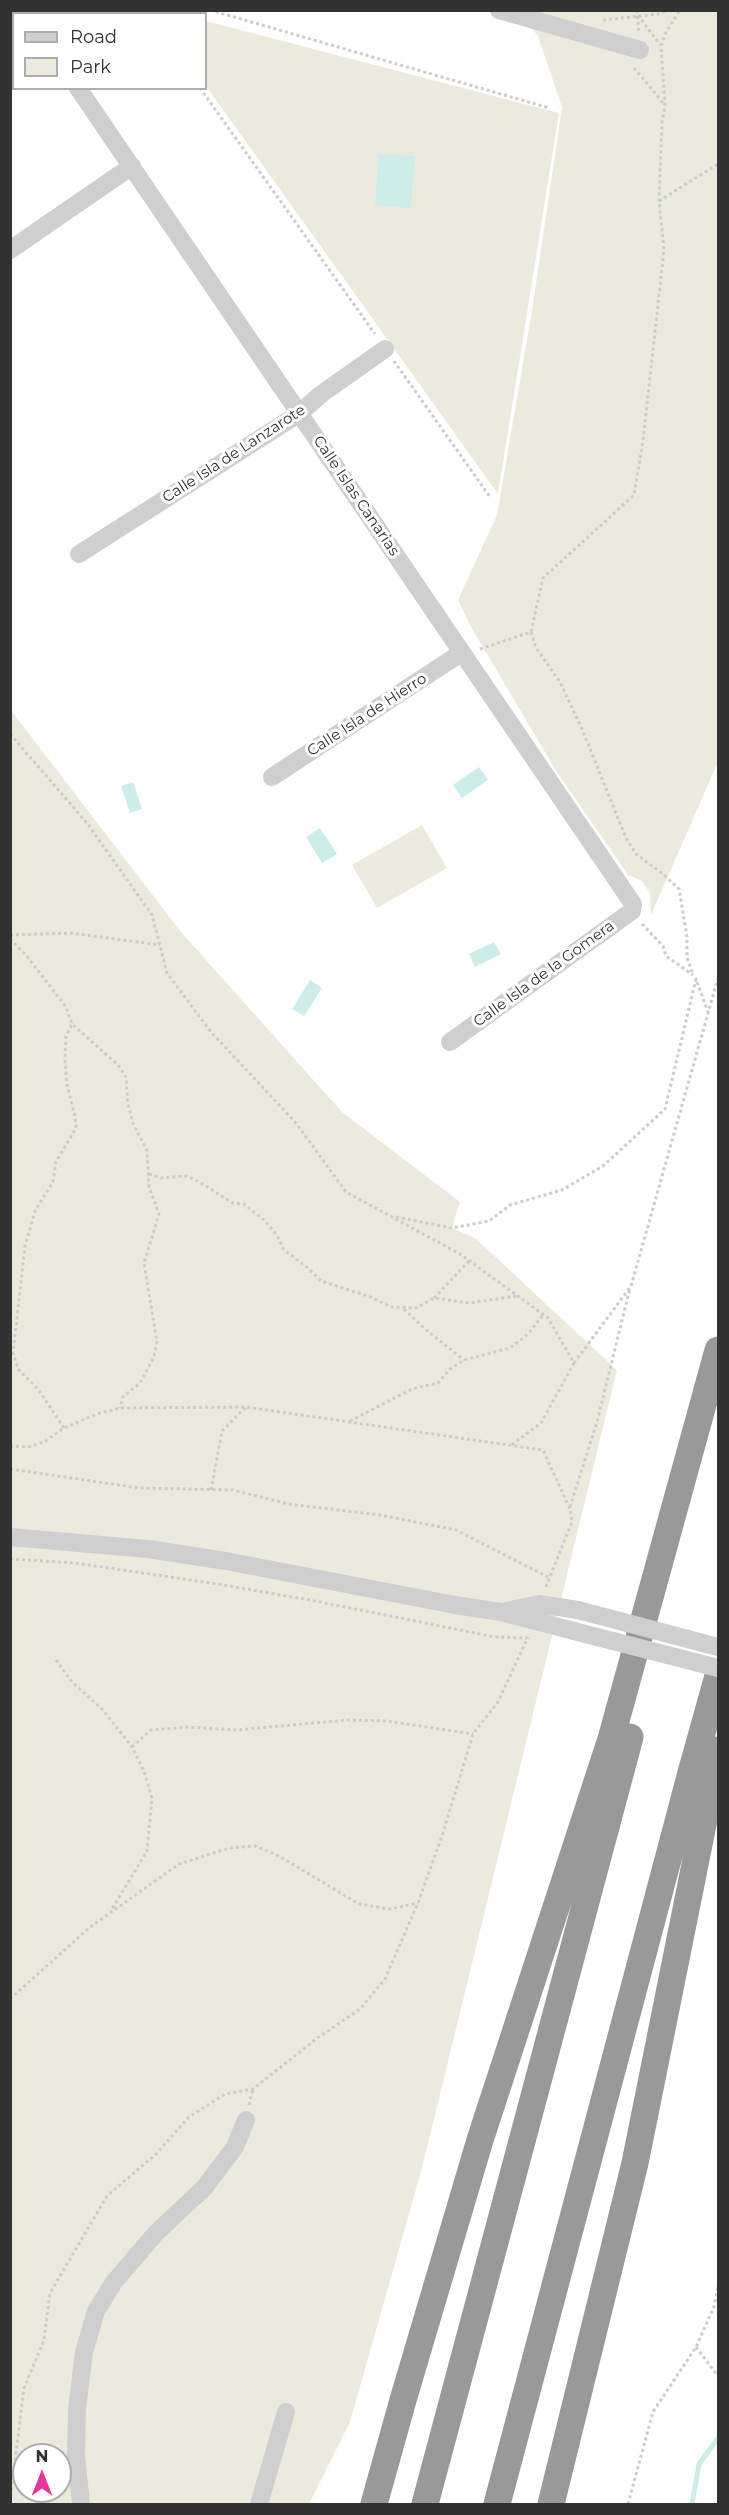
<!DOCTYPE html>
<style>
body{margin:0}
#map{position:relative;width:729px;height:2515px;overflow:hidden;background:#fff;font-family:Montserrat,sans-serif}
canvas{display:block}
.frame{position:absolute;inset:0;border:12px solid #323232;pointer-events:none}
.legend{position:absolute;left:12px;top:12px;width:195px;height:78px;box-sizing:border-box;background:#fff;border:2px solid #adadad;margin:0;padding:8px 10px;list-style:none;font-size:18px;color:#323232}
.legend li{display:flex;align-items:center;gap:12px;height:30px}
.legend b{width:30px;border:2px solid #adadad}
.north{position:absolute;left:12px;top:2443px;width:60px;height:60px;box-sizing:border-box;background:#fff;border:2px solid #adadad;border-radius:50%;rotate:0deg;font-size:16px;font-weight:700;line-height:24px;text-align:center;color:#323232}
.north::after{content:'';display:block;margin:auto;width:21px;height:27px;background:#e6369c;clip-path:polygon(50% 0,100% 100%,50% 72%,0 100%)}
</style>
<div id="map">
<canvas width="729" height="2515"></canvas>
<div class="frame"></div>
<ul class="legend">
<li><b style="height:8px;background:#cfcfcf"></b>Road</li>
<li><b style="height:16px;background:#ebebdd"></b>Park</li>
</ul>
<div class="north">N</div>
</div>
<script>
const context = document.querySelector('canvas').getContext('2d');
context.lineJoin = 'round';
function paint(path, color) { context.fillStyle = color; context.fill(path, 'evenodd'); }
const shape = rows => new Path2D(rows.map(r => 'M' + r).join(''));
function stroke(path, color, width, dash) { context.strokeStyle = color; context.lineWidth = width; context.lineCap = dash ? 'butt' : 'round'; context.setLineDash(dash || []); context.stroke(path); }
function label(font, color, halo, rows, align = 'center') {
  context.font = font + ' Montserrat,sans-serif'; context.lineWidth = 6; context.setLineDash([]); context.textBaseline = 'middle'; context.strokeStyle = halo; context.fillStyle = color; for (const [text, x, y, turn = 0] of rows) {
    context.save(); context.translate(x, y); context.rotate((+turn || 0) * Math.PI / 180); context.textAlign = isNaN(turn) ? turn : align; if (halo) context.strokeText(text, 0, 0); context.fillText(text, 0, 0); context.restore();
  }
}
paint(shape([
 [517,11,718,11,718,762,651,915,650,893,642,881,628,875,555,769,471,627,458,600,497,515,532,311,562,107,538,36],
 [206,21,559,113,498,494,206,86],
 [10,709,181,932,342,1112,460,1202,452,1228,475,1238,617,1370,422,2168,350,2422,309,2504,11,2504],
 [24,2455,60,2455,60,2491,24,2491],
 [422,825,447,868,377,908,352,865]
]), '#ebebdd');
paint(shape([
 [379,154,415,156,411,208,375,205],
 [479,767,488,780,462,798,453,785],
 [133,782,142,809,130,813,121,786],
 [320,828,337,854,322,863,306,837],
 [494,942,501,954,475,967,469,954],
 [310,980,322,988,304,1016,292,1009]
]), '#cdedea');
stroke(shape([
 [692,2504,699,2464,718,2438]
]), '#cdedea', 5);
stroke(shape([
 [144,10,146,14],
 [210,10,549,108],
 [637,10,639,33],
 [638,15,660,45],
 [603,20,658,14,669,10],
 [634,68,664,104],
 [200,88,375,334],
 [659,201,718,164],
 [394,361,490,497],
 [531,632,536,648,560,682,582,729,626,838,636,854,663,874,679,889,687,937,687,958,693,975],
 [480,649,531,632,543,578,634,495,643,441,664,250,659,201,662,122,665,106,661,46,666,32,680,10],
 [10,734,87,823,152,915,167,973,211,1032,296,1123,346,1192,460,1254,548,1318,574,1363,541,1423,510,1446],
 [642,924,663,946,666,956,693,975],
 [10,935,71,933,160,945],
 [10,939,26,955,66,1007,72,1024,118,1065,126,1077,128,1104,133,1124,147,1150,149,1187,159,1214,144,1263,157,1342,154,1357,140,1383,123,1397,120,1408],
 [149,1174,161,1178,186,1176,196,1180,233,1203,244,1204,264,1220,277,1235,284,1250,308,1268,321,1281,371,1297,391,1307,416,1308,434,1298,469,1303,517,1296],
 [396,1217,452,1228,489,1221,510,1205,562,1190,603,1166,665,1109,696,979,708,1012],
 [434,1298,469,1261],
 [404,1309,425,1329,464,1360],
 [574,1363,631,1286,718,978],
 [350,1421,412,1389,438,1383,450,1369,464,1360,510,1348,528,1334,543,1315],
 [64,1428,38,1389,18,1369,13,1353,25,1246,35,1211,53,1182,56,1162,76,1128,75,1116,67,1085,65,1059,66,1037,72,1024],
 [10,1446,28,1447,44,1442,64,1428,97,1414,120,1408,246,1407,543,1450,570,1509,572,1522,545,1589],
 [10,1469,139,1488,233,1490,288,1504,380,1515,456,1530,548,1577],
 [211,1490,222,1431,246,1407],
 [570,1507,597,1422,630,1288],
 [10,1559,75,1563,218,1584,315,1601,495,1637,527,1638],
 [56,1660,72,1682,103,1710,132,1747,144,1771,152,1798,147,1851,112,1909],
 [132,1747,151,1730,187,1727,236,1730,348,1720,387,1721,473,1734],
 [10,1999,89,1928,179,1864,229,1848,255,1846,279,1856,359,1904,390,1909,418,1903],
 [249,2105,253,2089],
 [696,2347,718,2376],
 [10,2502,24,2388,44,2340,50,2293,107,2196,156,2154,189,2117,225,2094,253,2089,316,2039,360,2009,385,1979,418,1903,442,1836,473,1734,498,1702,528,1637],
 [628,2504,653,2412,696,2347,714,2307,718,2287]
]), '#ccc', 3, [3, 3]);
stroke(shape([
 [24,10,26,14],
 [499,10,640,50],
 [78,88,633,904,632,911,450,1042],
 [10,250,132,166],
 [79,554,300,413,320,395,385,349],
 [272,777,461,653],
 [10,1537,148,1549,226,1561,455,1605,501,1612,574,1631],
 [506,1611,539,1604,578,1610],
 [81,2504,76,2455,77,2409,84,2352,96,2311,114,2282,156,2233,204,2188,235,2147,246,2120],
 [259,2504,286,2412]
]), '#cfcfcf', 18);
stroke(shape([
 [374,2504,403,2400,480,2140,611,1739,718,1350],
 [425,2504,630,1737],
 [497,2504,692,1769,718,1676],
 [551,2504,635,2163,718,1750]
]), '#999', 27);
stroke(shape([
 [578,1610,718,1647],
 [574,1631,718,1668]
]), '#cfcfcf', 18);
label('15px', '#323232', '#fff', [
 ["Calle Isla de Lanzarote",234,454,-33],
 ["Calle Islas Canarias",356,496,56],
 ["Calle Isla de Hierro",367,715,-33],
 ["Calle Isla de la Gomera",544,974,-36]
]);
</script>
